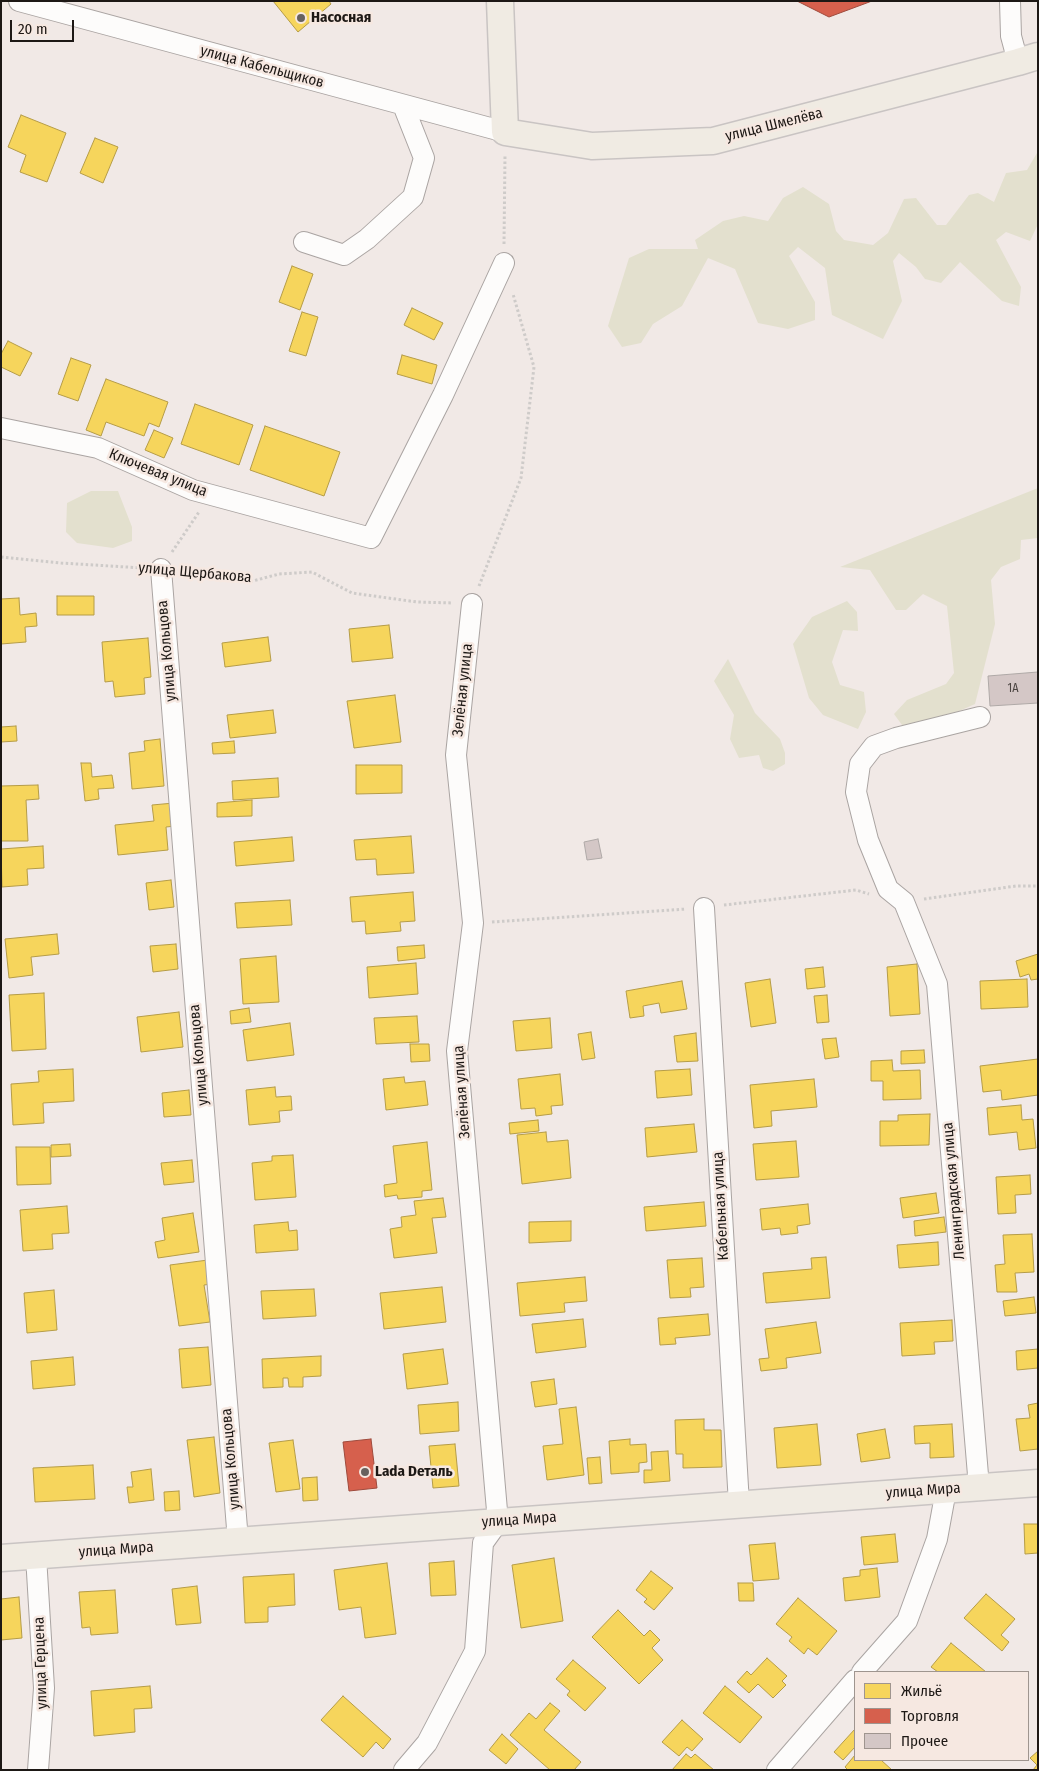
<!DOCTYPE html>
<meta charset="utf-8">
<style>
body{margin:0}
#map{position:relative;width:1039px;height:1771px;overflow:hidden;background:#f1e9e6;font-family:"Fira Sans Condensed",sans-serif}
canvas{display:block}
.frame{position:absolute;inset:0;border:2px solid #1d1815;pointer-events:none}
.legend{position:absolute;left:854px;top:1671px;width:175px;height:90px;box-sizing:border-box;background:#f6e8e1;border:1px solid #9f958f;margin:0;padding:6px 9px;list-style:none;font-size:15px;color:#1d1815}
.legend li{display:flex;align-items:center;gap:10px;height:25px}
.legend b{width:25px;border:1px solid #9f958f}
.scale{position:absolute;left:10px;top:20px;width:64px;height:22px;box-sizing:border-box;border:2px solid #1d1815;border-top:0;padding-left:6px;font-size:15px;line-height:18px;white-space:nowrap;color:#1d1815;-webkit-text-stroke:4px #f6e8e1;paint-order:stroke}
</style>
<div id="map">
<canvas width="1039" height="1771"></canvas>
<div class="frame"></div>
<ul class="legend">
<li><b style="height:14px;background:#f6d55c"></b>Жильё</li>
<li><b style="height:14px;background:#d6604d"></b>Торговля</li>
<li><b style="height:14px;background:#d4c7c6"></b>Прочее</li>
</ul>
<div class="scale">20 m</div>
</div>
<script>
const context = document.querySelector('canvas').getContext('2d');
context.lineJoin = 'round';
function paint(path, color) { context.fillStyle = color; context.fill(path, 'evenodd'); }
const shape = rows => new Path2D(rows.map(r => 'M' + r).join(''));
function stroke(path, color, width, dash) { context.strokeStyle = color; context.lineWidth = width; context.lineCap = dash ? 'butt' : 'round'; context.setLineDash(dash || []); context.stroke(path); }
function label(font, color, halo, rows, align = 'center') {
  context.font = font + ' "Fira Sans Condensed",sans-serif'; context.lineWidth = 5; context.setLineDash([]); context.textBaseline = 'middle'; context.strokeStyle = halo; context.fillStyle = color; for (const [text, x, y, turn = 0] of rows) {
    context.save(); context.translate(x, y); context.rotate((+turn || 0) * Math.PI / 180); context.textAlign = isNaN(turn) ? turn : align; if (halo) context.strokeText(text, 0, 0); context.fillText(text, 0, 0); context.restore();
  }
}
paint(shape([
 [1037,153,1038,224,1030,241,1006,232,996,240,1021,287,1019,306,1002,301,960,262,941,283,925,279,916,267,899,253,893,261,902,301,883,339,832,315,825,268,798,247,789,256,815,302,815,320,788,329,758,323,735,269,708,258,682,306,653,324,641,343,622,347,608,326,629,258,649,249,698,249,695,240,723,221,744,216,768,221,783,198,803,187,829,204,836,231,844,240,873,245,888,233,904,199,916,198,937,225,946,225,969,195,978,193,994,202,1006,173,1027,170],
 [1038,488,1038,538,1021,540,1020,559,1001,567,991,580,995,624,975,704,930,724,902,725,894,714,907,700,946,684,954,673,947,606,923,594,906,610,896,610,870,570,840,567],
 [91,491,118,491,132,527,132,541,113,548,77,543,66,532,67,503],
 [847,601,857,612,858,631,843,630,832,662,840,685,864,692,866,712,858,729,823,715,809,698,793,644,812,617],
 [728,659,755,713,780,739,785,753,785,764,773,771,763,768,759,755,739,758,730,739,734,715,714,681]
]), '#e3e0ce');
const homes = shape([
 [273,1,329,1,331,4,298,32,273,1],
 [21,115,66,133,47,182,20,172,26,155,8,147,21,115],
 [95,138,118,147,103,183,80,173,95,138],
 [292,266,313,274,300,310,279,302,292,266],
 [412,308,443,323,434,340,404,325,412,308],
 [302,312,318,317,306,356,289,351,302,312],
 [8,341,32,353,20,376,1,367,1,354,8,341],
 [402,355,437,365,432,384,397,374,402,355],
 [71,358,91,365,78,401,58,394,71,358],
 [106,379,168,402,159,427,149,423,144,436,106,422,101,436,86,430,106,379],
 [195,404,253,425,239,465,181,444,195,404],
 [265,426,340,452,324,496,250,470,265,426],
 [154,430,173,438,164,458,145,450,154,430],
 [57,596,94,596,94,615,57,615,57,596],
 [19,598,20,615,36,613,37,626,25,627,26,642,1,644,1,599,19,598],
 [389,625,393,658,352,662,349,629,389,625],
 [268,637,271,661,225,667,222,643,268,637],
 [148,638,151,677,144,678,145,694,115,697,113,681,105,682,102,642,148,638],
 [395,695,401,742,354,748,347,701,395,695],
 [273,710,276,733,230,738,227,715,273,710],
 [16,726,17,741,1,742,1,727,16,726],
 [160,739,164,786,132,789,129,753,145,751,144,741,160,739],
 [234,741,235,753,213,754,212,743,234,741],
 [81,763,91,763,92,777,112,775,114,788,98,789,99,799,85,801,81,763],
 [356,765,402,765,402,793,356,794,356,765],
 [278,778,279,797,233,800,232,781,278,778],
 [38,785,39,799,26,800,28,841,1,841,1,786,38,785],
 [252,800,252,816,217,817,217,803,252,800],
 [174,803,176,826,166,827,168,850,118,855,115,825,154,821,152,805,174,803],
 [411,836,414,873,377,875,376,859,356,860,354,840,411,836],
 [292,837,294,861,236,866,234,842,292,837],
 [43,846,44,868,27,869,28,885,2,887,1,849,43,846],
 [171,880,174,907,149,910,146,883,171,880],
 [413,892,415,921,400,922,401,931,366,934,365,921,352,922,350,897,413,892],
 [290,900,292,925,237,928,235,903,290,900],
 [57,934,59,954,31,957,33,975,9,978,5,939,57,934],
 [176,944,178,969,153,972,150,946,176,944],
 [424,945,425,958,398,961,397,947,424,945],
 [1038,954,1038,979,1031,980,1029,974,1020,977,1016,961,1038,954],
 [276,956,279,1002,243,1004,240,959,276,956],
 [416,963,418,994,369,998,367,967,416,963],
 [917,964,920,1014,890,1016,887,967,917,964],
 [823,967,825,987,807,989,805,969,823,967],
 [770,979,776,1023,751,1027,745,983,770,979],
 [1027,979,1028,1007,981,1009,980,981,1027,979],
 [682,981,687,1009,661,1013,659,1003,643,1006,644,1016,630,1018,626,991,682,981],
 [44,993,46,1049,12,1051,9,995,44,993],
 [827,995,829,1022,817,1023,814,996,827,995],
 [249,1008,251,1022,231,1024,230,1011,249,1008],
 [179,1012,183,1047,141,1052,137,1017,179,1012],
 [417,1016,419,1042,376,1044,374,1018,417,1016],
 [550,1018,552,1048,516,1051,513,1021,550,1018],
 [290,1023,294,1055,247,1061,243,1030,290,1023],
 [591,1032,595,1058,582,1060,578,1034,591,1032],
 [696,1033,698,1061,677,1062,674,1036,696,1033],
 [836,1038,839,1057,825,1059,822,1039,836,1038],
 [410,1044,429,1044,430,1061,411,1062,410,1044],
 [924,1050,925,1063,901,1064,901,1051,924,1050],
 [1038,1059,1038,1095,1002,1100,1001,1090,983,1092,980,1066,1038,1059],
 [892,1060,893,1071,920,1070,921,1099,883,1100,883,1081,871,1081,871,1061,892,1060],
 [73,1069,74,1101,43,1103,44,1123,13,1125,11,1084,39,1082,38,1071,73,1069],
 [690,1069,692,1095,657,1098,655,1071,690,1069],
 [560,1074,563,1105,551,1106,552,1114,536,1116,535,1108,521,1109,518,1079,560,1074],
 [404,1077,405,1083,425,1081,428,1105,386,1110,383,1079,404,1077],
 [814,1079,817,1107,771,1111,772,1126,754,1128,750,1085,814,1079],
 [275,1087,276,1097,291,1096,292,1110,279,1111,280,1122,249,1125,246,1090,275,1087],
 [189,1090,191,1115,164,1117,162,1093,189,1090],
 [1021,1105,1022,1120,1033,1119,1036,1148,1019,1150,1017,1132,989,1135,987,1108,1021,1105],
 [930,1114,929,1145,880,1146,880,1121,898,1121,898,1115,930,1114],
 [538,1120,539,1131,510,1134,509,1123,538,1120],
 [694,1124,697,1152,647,1157,645,1128,694,1124],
 [546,1132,547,1142,568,1140,571,1178,522,1184,517,1135,546,1132],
 [796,1141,799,1177,756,1180,753,1144,796,1141],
 [427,1142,432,1190,422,1191,422,1197,398,1199,397,1195,385,1197,384,1185,397,1183,393,1146,427,1142],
 [70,1144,71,1156,51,1157,51,1145,70,1144],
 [16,1147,50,1147,51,1184,17,1185,16,1147],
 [293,1155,296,1197,255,1200,252,1163,272,1161,272,1156,293,1155],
 [192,1160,194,1182,164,1185,161,1163,192,1160],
 [1030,1175,1031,1194,1015,1195,1016,1213,998,1214,996,1177,1030,1175],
 [936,1193,939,1213,903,1218,900,1198,936,1193],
 [443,1198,446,1217,432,1218,437,1253,394,1258,390,1229,402,1227,401,1217,416,1215,414,1201,443,1198],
 [704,1202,706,1226,646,1231,644,1207,704,1202],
 [808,1204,810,1224,797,1226,798,1233,781,1235,780,1228,762,1230,760,1209,808,1204],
 [67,1206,69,1233,52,1234,53,1249,23,1251,20,1210,67,1206],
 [193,1213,199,1252,158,1258,155,1242,165,1240,162,1218,193,1213],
 [944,1217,946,1232,915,1236,914,1221,944,1217],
 [571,1221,571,1241,529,1243,529,1222,571,1221],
 [288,1222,289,1231,297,1230,298,1250,256,1253,254,1225,288,1222],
 [1032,1234,1034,1272,1015,1273,1017,1292,997,1292,995,1265,1005,1264,1003,1235,1032,1234],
 [938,1242,939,1265,899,1268,897,1245,938,1242],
 [826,1257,830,1298,766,1303,763,1273,812,1269,811,1258,826,1257],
 [702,1258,704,1287,690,1288,691,1297,670,1298,667,1260,702,1258],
 [208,1260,212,1284,204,1285,210,1322,179,1326,170,1265,208,1260],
 [585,1277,587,1301,564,1303,565,1312,520,1316,517,1283,585,1277],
 [442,1287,446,1322,384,1329,380,1293,442,1287],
 [314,1289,316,1316,263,1319,261,1291,314,1289],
 [54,1290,57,1330,27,1333,24,1293,54,1290],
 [1034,1297,1036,1313,1005,1316,1003,1301,1034,1297],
 [708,1314,710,1335,675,1338,676,1344,660,1345,658,1318,708,1314],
 [583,1319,586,1347,536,1353,532,1324,583,1319],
 [952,1320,953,1341,934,1342,935,1354,902,1356,900,1323,952,1320],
 [816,1322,821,1353,786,1358,787,1368,761,1371,759,1359,769,1358,765,1329,816,1322],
 [208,1347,211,1385,182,1388,179,1349,208,1347],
 [443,1349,448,1384,407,1389,403,1354,443,1349],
 [1038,1349,1038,1368,1017,1370,1016,1351,1038,1349],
 [321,1356,321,1376,303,1377,303,1387,289,1387,288,1378,283,1378,283,1387,263,1388,262,1359,321,1356],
 [73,1357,75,1385,33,1389,31,1361,73,1357],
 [554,1379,557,1404,535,1407,531,1382,554,1379],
 [458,1402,459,1431,420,1434,418,1405,458,1402],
 [1038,1403,1038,1449,1020,1451,1016,1419,1030,1418,1028,1405,1038,1403],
 [576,1407,584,1475,547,1480,543,1446,563,1444,559,1409,576,1407],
 [704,1419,704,1430,721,1430,722,1467,683,1468,683,1454,676,1454,675,1420,704,1419],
 [817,1424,821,1465,777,1468,774,1428,817,1424],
 [952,1424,954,1457,930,1458,930,1443,915,1444,914,1426,952,1424],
 [885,1429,890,1458,861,1462,857,1434,885,1429],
 [214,1437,220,1493,194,1497,187,1440,214,1437],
 [630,1439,630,1445,646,1444,647,1462,639,1463,639,1472,611,1474,609,1441,630,1439],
 [293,1440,300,1489,276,1492,269,1443,293,1440],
 [455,1444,459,1486,433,1488,429,1446,455,1444],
 [668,1451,670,1481,644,1483,644,1470,652,1470,651,1452,668,1451],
 [600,1457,602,1483,589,1484,587,1458,600,1457],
 [93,1465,95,1499,35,1502,33,1468,93,1465],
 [151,1469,154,1500,129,1503,127,1487,133,1487,131,1472,151,1469],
 [317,1477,318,1500,303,1501,302,1478,317,1477],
 [179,1491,180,1510,165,1511,164,1492,179,1491],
 [1024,1524,1038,1524,1038,1553,1025,1554,1024,1524],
 [895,1534,898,1562,864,1565,861,1537,895,1534],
 [775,1543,779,1579,753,1581,749,1545,775,1543],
 [554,1558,563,1621,521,1628,512,1565,554,1558],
 [454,1561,456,1595,431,1596,429,1563,454,1561],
 [387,1563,396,1634,365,1638,361,1607,339,1610,334,1570,387,1563],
 [877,1568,880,1597,845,1601,843,1578,860,1576,860,1570,877,1568],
 [651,1571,673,1588,654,1610,644,1602,647,1599,636,1590,651,1571],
 [294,1574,295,1605,268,1607,268,1622,245,1623,243,1577,294,1574],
 [738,1583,753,1583,754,1601,739,1601,738,1583],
 [197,1586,201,1623,176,1625,172,1589,197,1586],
 [115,1590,118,1633,91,1635,90,1627,82,1628,79,1592,115,1590],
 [986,1594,1015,1619,1001,1635,1009,1642,1002,1651,964,1618,986,1594],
 [19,1597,22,1638,1,1640,1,1599,19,1597],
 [798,1598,837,1631,817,1655,808,1648,804,1654,789,1641,792,1637,776,1624,798,1598],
 [618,1610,644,1636,650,1630,660,1640,652,1648,663,1660,639,1684,592,1637,618,1610],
 [951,1643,986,1672,938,1672,931,1667,951,1643],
 [767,1658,787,1676,782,1681,786,1685,773,1698,758,1684,749,1693,737,1682,747,1671,751,1675,767,1658],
 [573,1660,606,1688,585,1711,567,1695,570,1691,556,1679,573,1660],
 [150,1686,152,1708,134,1709,135,1732,94,1736,91,1691,150,1686],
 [725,1686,762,1717,740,1743,703,1713,725,1686],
 [343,1696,391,1739,383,1749,376,1742,363,1757,321,1720,343,1696],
 [550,1703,560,1711,544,1730,581,1762,574,1770,550,1770,510,1735,529,1713,536,1719,550,1703],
 [682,1720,703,1739,692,1751,687,1747,679,1756,662,1742,682,1720],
 [855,1729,855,1747,843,1760,834,1752,855,1729],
 [502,1734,518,1749,506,1764,489,1750,502,1734],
 [1038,1751,1038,1770,1033,1770,1037,1765,1030,1758,1038,1751],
 [686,1754,691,1758,695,1754,714,1770,672,1770,686,1754],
 [855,1755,855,1760,881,1760,892,1770,848,1770,845,1767,855,1755]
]);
paint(homes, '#f6d55c');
stroke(homes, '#b59c47', 1);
const shops = shape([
 [797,1,872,1,829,17,797,1],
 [371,1439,377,1488,349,1491,343,1442,371,1439]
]);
paint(shops, '#d6604d');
stroke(shops, '#9e4a3c', 1);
const building = shape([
 [1038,672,1038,703,990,706,988,676,1038,672],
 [598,839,602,858,587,860,584,842,598,839]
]);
paint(building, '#d4c7c6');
stroke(building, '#afa9a7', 1);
const minor = shape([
 [19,1,505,132],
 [1010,1,1011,36,1018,62],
 [304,242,344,255,367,239,413,197,424,158,403,105],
 [1,428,98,448,193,490,371,538,443,395,504,263],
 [161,569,238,1541],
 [704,908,739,1504],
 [979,1487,937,984,904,902,888,889,868,840,856,792,860,764,874,746,896,738,980,717],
 [36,1556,44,1688,38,1770],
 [862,1672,907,1621,937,1539,946,1490],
 [404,1770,427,1743,475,1651,483,1543,498,1522,457,1051,473,923,456,755,472,604],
 [777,1770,855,1680]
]);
const major = shape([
 [500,1,505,132,592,146,713,141,1018,62,1038,56],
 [1,1558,1038,1483]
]);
stroke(minor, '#aaa4a2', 22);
stroke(major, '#c9c4c3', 29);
stroke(shape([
 [504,244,505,155],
 [172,552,199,512],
 [1,557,61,563,143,568],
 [181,572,249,582,279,574,312,572,352,593,417,602,453,603],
 [479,586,521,478,534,367,513,294],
 [924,899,1016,886,1038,886],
 [724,905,856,890,869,894],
 [492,922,686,909]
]), '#cecbc9', 3, [2.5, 2.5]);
stroke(minor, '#fdfcfb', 20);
stroke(major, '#f0ebe3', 26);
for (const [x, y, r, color] of [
 [301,18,5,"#67615e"],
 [365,1472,5,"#67615e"]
]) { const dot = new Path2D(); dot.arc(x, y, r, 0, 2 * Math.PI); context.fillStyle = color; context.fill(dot); stroke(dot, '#f6e8e1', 2); }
label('12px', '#4b4441', null, [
 ["1А",1013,689]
]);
label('bold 15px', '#1d1815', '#f6e8e1', [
 ["Насосная",311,18],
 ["Lada Dеталь",375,1472]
], 'left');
label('15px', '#1d1815', '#f6e8e1', [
 ["улица Кабельщиков",262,67,15],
 ["улица Шмелёва",774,125,-14],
 ["Ключевая улица",158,473,22],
 ["улица Щербакова",195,573,5],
 ["улица Кольцова",167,651,-95],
 ["Зелёная улица",463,690,-84],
 ["улица Кольцова",199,1055,-95],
 ["Зелёная улица",462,1092,-94],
 ["Ленинградская улица",954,1191,-95],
 ["Кабельная улица",721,1206,-93],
 ["улица Кольцова",231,1459,-95],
 ["улица Мира",923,1491,-4],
 ["улица Мира",519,1520,-4],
 ["улица Мира",116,1550,-4],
 ["улица Герцена",41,1663,-92]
]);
</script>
